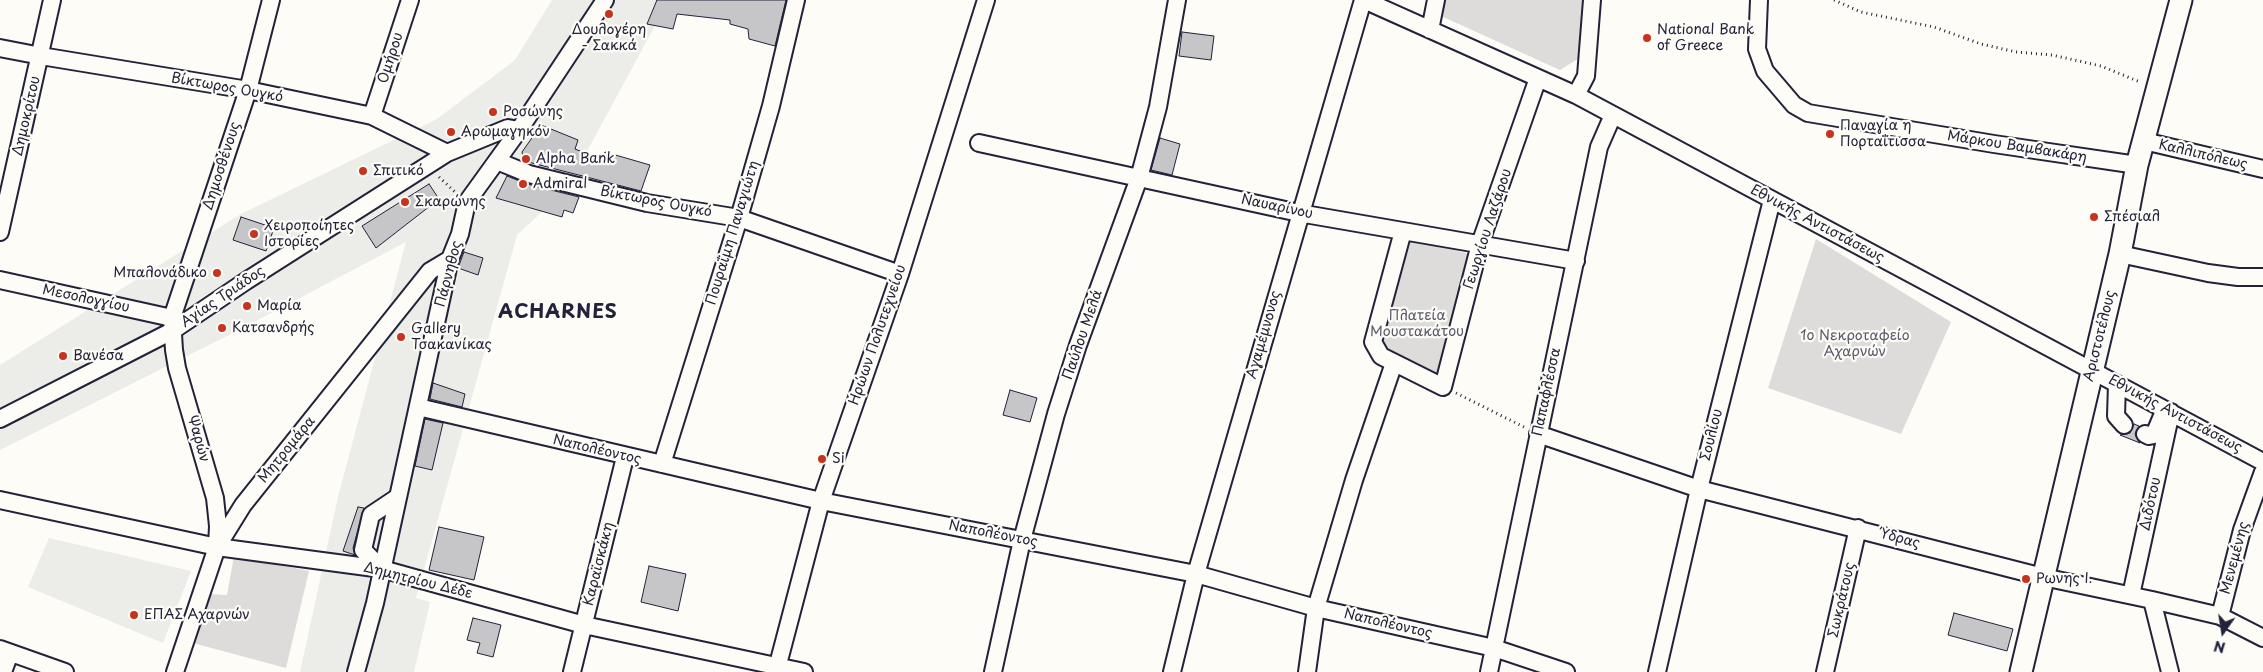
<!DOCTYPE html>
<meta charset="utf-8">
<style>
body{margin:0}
#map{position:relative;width:2263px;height:672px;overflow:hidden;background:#fdfcf7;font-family:"Playpen Sans",sans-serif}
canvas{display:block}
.north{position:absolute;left:2198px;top:607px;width:50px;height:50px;-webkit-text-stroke:4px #fdfcf7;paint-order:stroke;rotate:193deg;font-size:14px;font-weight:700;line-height:20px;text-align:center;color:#22223b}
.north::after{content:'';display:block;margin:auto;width:18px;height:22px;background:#22223b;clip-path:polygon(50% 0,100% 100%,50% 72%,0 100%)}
</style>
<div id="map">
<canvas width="2263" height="672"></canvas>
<div class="north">N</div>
</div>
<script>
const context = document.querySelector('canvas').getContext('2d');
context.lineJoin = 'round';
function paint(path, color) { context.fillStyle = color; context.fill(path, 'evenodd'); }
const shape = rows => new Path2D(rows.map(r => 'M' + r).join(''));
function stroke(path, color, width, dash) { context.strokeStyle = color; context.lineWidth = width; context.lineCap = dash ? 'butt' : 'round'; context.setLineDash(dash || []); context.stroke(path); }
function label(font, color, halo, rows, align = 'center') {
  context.font = font + ' "Playpen Sans",sans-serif'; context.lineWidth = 4.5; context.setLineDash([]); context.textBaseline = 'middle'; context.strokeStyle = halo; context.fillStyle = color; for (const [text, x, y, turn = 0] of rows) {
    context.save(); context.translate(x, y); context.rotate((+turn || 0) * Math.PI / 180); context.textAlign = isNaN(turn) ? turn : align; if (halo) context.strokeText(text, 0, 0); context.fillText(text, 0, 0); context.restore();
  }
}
paint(shape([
 [552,0,669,0,566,190,517,235,416,598,430,602,414,672,300,672,338,497,406,242,239,330,0,450,0,365,241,214,437,119,515,60],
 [49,538,191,571,163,643,28,587]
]), '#ecece9');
paint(shape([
 [1446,0,1584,0,1581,57,1560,70,1441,16],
 [1408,238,1473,255,1438,377,1388,351,1377,336],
 [1816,239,1951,322,1901,434,1768,388],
 [234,556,309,571,286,668,193,643,207,594,227,595]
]), '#dddcdb');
const building = shape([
 [657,0,786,0,775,46,749,39,748,29,730,24,730,20,677,14,673,29,647,24,657,0],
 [1182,32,1214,36,1211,60,1179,56,1182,32],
 [541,125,578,140,575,149,602,160,605,152,650,165,641,191,524,161,522,152,541,125],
 [1160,138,1180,144,1172,175,1151,170,1160,138],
 [507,176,527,184,579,197,573,213,564,210,562,217,496,198,507,176],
 [429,184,439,199,376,248,362,226,429,184],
 [241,217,274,228,266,251,233,240,241,217],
 [464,252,483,258,478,275,458,268,464,252],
 [433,383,465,394,462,407,430,399,433,383],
 [1010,390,1037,398,1030,422,1003,415,1010,390],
 [425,419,443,423,432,470,415,466,425,419],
 [2134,424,2139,426,2135,434,2140,443,2120,435,2130,433,2134,424],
 [358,507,364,508,353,548,355,555,343,551,358,507],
 [439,527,484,537,474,580,429,570,439,527],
 [649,566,686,574,678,611,641,602,649,566],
 [1954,613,2013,629,2007,651,1948,635,1954,613],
 [473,618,501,625,493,657,477,653,480,643,467,640,473,618]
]);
paint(building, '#c6c6c8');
stroke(building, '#22223b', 1);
const minor = shape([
 [1364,0,1576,95,2263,462],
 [1759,0,1757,49,1765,71,1794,105,1808,113,1994,144,2137,165],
 [1430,30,1436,0],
 [0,48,41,56,248,90,372,116,447,153],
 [1576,95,1586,76,1592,0],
 [372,116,410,0],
 [2144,141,2263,169],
 [979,143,1299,213,1576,261],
 [497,161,529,174,647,203,739,218,900,274],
 [1403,231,1373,342,1381,356,1443,387,1480,244,1538,78],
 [0,232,52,0],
 [2120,254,2208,273,2238,277,2263,277],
 [0,280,172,318],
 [2117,384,2116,416,2124,425],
 [418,407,821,501,1196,574,1316,608,1494,648,1566,672],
 [0,419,172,331,246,281,447,153,508,128,519,130],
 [1538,434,1699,489,2043,577,2152,600,2220,616,2263,638],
 [2145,434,2149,436,2154,435,2162,416],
 [662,464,739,218,771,106,796,0],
 [0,500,217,547,382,569,584,625,804,672],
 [217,547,218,526,215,498,177,368,174,350,172,318,248,90,271,0],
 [382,569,363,550,371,515,398,497],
 [2131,595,2171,412],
 [2152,600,2170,672],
 [2220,616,2242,530,2263,472],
 [0,649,65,672],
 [3,672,10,653],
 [175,672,217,547,243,505,430,271,450,259],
 [356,672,375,603,450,259,460,234,467,202,519,130,605,0],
 [572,672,625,457],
 [776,672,821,501,900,274,986,0],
 [993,672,1022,540,1056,414,1078,345,1139,178,1158,107,1177,0],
 [1172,672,1196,574,1363,0],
 [1307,672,1316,608,1354,480,1394,363],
 [1489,672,1599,147,1613,115],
 [1657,672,1699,489,1772,200],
 [1825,672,1858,528]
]);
const major = shape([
 [2021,672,2120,254,2137,165,2181,0]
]);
stroke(minor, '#22223b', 20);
stroke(major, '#22223b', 25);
stroke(shape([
 [1834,0,1861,12,1934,27,1981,44,2016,52,2052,55,2101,66,2140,82],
 [439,177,455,192],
 [1456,393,1524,427]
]), '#22223b', 3, [1, 4]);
stroke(minor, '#fdfcf7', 16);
stroke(major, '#fdfcf7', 21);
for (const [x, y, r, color] of [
 [609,14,5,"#c8321e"],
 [1647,38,5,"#c8321e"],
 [493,112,5,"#c8321e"],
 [451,132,5,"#c8321e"],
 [1830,134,5,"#c8321e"],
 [526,159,5,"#c8321e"],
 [363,171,5,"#c8321e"],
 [523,184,5,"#c8321e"],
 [405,202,5,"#c8321e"],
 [2094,217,5,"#c8321e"],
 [254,234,5,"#c8321e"],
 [217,273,5,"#c8321e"],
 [247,306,5,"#c8321e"],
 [222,328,5,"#c8321e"],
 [401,337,5,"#c8321e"],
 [63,356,5,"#c8321e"],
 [822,459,5,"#c8321e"],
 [2026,579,5,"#c8321e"],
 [134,615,5,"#c8321e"]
]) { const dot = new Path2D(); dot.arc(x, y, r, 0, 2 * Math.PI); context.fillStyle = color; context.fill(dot); stroke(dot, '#fdfcf7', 2); }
label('14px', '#22223b', '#fdfcf7', [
 ["Δουλογέρη",609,30,"center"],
 ["- Σακκά",609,46,"center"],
 ["National Bank",1657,30],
 ["of Greece",1657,46],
 ["Ροσώνης",503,112],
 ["Παναγία η",1840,126],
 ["Πορταΐτισσα",1840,142],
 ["Αρωμαγηκόν",461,132],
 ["Alpha Bank",536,159],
 ["Σπιτικό",373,171],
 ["Admiral",533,184],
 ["Σκαρώνης",415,202],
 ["Σπέσιαλ",2104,217],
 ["Χειροποίητες",264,226],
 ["Ιστορίες",264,242],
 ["Μπαλονάδικο",207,273,"right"],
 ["Μαρία",257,306],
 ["Κατσανδρής",232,328],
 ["Gallery",411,329],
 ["Τσακανίκας",411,345],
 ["Βανέσα",73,356],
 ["Si",832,459],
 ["Ρωνης Ι.",2036,579],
 ["ΕΠΑΣ Αχαρνών",144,615]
], 'left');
label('14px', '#22223b', '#fdfcf7', [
 ["Ομήρου",391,58,-72],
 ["Βίκτωρος Ουγκό",227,88,10],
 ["Δημοκρίτου",27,116,-77],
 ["Μάρκου Βαμβακάρη",2017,147,9],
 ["Καλλιπόλεως",2203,155,13],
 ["Δημοσθένους",222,166,-72],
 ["Βίκτωρος Ουγκό",656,202,11],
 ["Ναυαρίνου",1277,207,12],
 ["Εθνικής Αντιστάσεως",1817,224,28],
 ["Γεωργίου Λαζάρου",1488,229,-72],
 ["Πουραΐμη Παναγιώτη",733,233,-73],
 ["Πάρνηθος",449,274,-75],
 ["Αγίας Τριάδος",223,297,-34],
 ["Μεσολογγίου",86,299,12],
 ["Ηρώων Πολυτεχνείου",878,335,-71],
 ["Παύλου Μελά",1083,335,-71],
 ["Αγαμέμνονος",1264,335,-74],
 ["Αριστοτέλους",2100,336,-76],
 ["Παπαφλέσσα",1547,392,-78],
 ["Εθνικής Αντιστάσεως",2175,414,28],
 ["Σουλίου",1712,435,-76],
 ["Ψαρών",198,439,74],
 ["Μητρομάρα",287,450,-51],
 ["Ναπολέοντος",597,450,13],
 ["Διδότου",2151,504,-78],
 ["Ναπολέοντος",993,534,11],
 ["Ύδρας",1900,539,15],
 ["Μενεμένης",2235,558,-75],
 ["Καραϊσκάκη",599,564,-76],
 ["Δημητρίου Δέδε",418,581,14],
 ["Σωκράτους",1842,600,-77],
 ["Ναπολέοντος",1388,624,13]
]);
label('14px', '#5a5a6b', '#fdfcf7', [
 ["Πλατεία",1417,316],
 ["Μουστακάτου",1417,332],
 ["1ο Νεκροταφείο",1855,336],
 ["Αχαρνών",1855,352]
]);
context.letterSpacing = '1px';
label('bold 19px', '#22223b', '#fdfcf7', [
 ["ACHARNES",558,313]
]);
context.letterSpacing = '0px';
</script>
